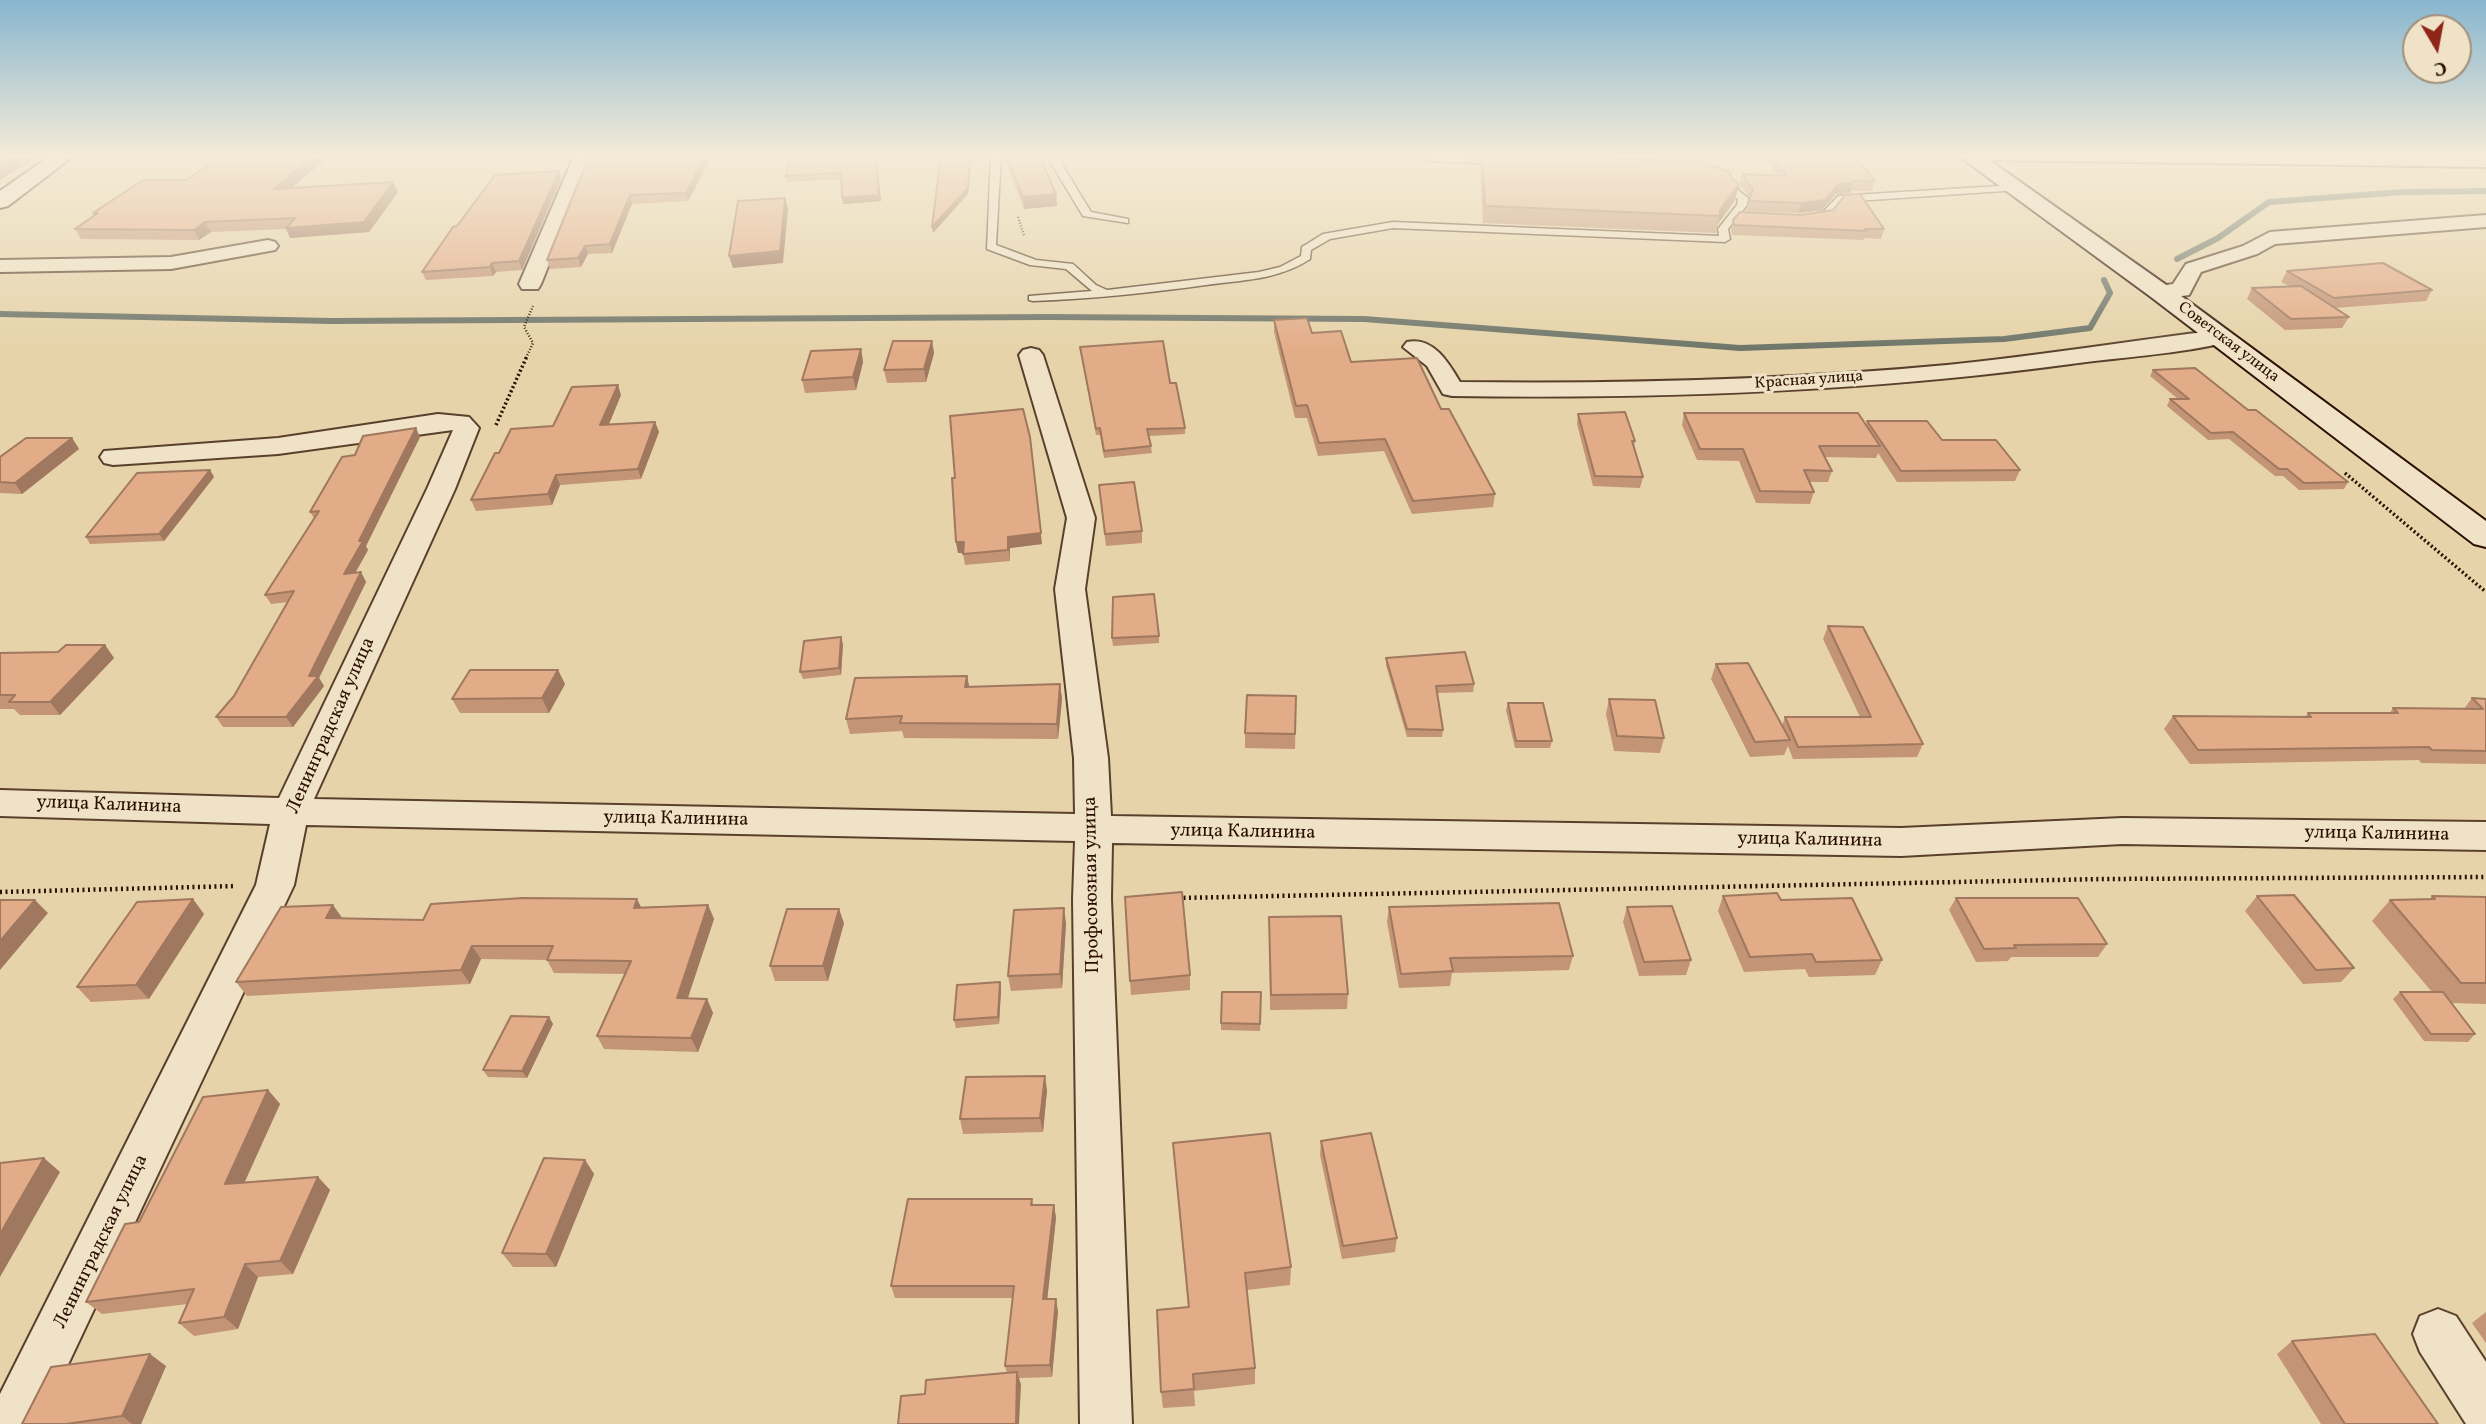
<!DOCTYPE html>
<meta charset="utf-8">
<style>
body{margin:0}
#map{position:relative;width:2486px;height:1424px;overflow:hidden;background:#e6d3a9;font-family:Vollkorn,serif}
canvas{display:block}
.north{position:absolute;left:2402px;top:14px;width:70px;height:70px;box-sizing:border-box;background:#efe2c7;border:2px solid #a18e79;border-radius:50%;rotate:170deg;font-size:19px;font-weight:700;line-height:28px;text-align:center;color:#2c0f03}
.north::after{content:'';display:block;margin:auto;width:24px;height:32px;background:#8f2418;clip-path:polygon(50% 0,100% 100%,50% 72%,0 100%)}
</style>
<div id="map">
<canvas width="2486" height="1424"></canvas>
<div class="north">С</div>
</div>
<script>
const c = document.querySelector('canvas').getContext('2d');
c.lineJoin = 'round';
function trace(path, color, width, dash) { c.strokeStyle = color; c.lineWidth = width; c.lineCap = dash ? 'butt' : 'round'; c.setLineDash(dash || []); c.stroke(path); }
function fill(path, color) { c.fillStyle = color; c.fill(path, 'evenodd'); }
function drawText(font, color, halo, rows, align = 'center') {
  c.font = font + ' Vollkorn,serif'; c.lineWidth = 6; c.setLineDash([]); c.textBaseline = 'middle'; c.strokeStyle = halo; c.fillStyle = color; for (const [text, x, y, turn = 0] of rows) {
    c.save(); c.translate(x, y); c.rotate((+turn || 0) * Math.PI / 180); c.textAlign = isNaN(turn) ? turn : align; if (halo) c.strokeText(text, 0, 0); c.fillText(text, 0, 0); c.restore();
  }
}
trace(new Path2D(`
 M2177,259L2218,238L2269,202L2403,192L2486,191
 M0,314L331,321L1048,317L1364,319L1740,348L2004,339L2090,328L2110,293L2104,280`), '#6c7467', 6);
const lane = new Path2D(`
 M991,154H1001L996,245L1036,260L1073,264L1096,285L1107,290L1259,272L1280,267L1301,256L1302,247L1323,234L1393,222L1719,236L1718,229L1737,205L1738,199L1731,195L1728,186L1717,181V177L1736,182L1739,191L1748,198L1747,205L1728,229L1730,239L1725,242L1393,228L1330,239L1311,250L1310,259C1278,280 1242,280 1206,285C1148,293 1091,299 1033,301L1029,300V296L1092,291L1066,269L1030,265L987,249Z
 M1054,154H1064L1061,163L1091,212L1128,219V223L1083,216L1051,163Z
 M1430,156L1503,158L1508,161L1503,164L1427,161V157Z
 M2015,185L2019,186V190L1841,202L1830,217L1810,220L1805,217L1823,212L1838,196Z`);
const street = new Path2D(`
 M575,154H593L541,284L538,289H522L519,284Z
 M2486,215V227L2275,244L2257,254L2201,272L2189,295L2160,299L2152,297L2149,292L2152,287L2173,284L2186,264L2243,246L2270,232Z
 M268,240L275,242L278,246L275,250L171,269L0,272V260L171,257Z
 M2220,330L2228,332L2232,337L2228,342C2179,354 2122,357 2071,364C1865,392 1659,399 1452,396L1443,394L1427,366L1403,347L1407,342C1433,336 1449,363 1460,382C1622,384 1785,380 1947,365C2038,356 2129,341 2220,330Z
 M1031,348L1039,350L1043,355L1095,518L1085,589L1108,758L1111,816L1901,828L2122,818L2486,822V850L2122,844L1901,856L1112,843L1111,899L1132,1424H1080L1073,899L1075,841L306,825L294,885L40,1424H0V1394L256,885L270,824L0,816V790L279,798L427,489L453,430L278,454L113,465L104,463L100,457L104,451L278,438L438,414L469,417L479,428L455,489L314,799L1075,814L1074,758L1055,589L1067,518L1019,355L1023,350Z
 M2438,1309L2456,1316L2486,1362V1424H2466L2420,1352L2413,1334L2420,1316Z`);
const secondary = new Path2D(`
 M53,154H76L8,206L0,208V191Z
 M1956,154L2486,155V167L1989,160L2169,287L2486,521V547L2474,544L2151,297Z`);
trace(lane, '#5a402c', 3);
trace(street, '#5a402c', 4);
trace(secondary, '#2c0f03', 4);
trace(new Path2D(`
 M1018,217L1024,235
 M526,358L533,343L524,327L533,306`), '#2c0f03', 2.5, [1, 2]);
trace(new Path2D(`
 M496,425L527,356
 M2345,473L2486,592`), '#2c0f03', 3.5, [2, 2.5]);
trace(new Path2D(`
 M0,892L236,886
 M1178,898L2103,879L2486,877`), '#2c0f03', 4.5, [2, 3.5]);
fill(lane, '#efe2c7');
fill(street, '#efe2c7');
fill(secondary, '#efe2c7');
fill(new Path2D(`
 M222,154H332L291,188L393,182L398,192L369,232L290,238L286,229L211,232L199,240L81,239L75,229L94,216L93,213L187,180Z
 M590,154H713L688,201L632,204L612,253L588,254L581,267L550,269L547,260Z
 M876,154L881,201L843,204L841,179L787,182L785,176Z
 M1005,154H1039L1056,194L1057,206L1024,209L1006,162Z
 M1312,154H1396L1395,156Z
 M1482,154L1712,166L1739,184L1735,200L1718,224L1716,233L1483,223L1480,169Z
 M1764,154H1853L1875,181L1872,191H1851L1850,193L1836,194L1822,210L1798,213L1746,211L1750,197L1739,184L1742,174L1777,175Z
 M559,171L561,179L522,270L496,272L493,276L426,280L422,272L457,226Z
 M1833,210L1884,229L1881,239L1864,238V240L1732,235L1731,230L1733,220L1801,215Z
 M2287,271L2432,290L2426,301L2335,308L2349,317L2342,328L2285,330L2247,299L2252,288L2289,286L2281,282Z
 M1274,320L1312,333L1351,362L1441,409L1495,494L1493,507L1412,514L1384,451L1318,456L1307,418H1295L1274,332Z
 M932,341L934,353L926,382L887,383L884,370Z
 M1080,347L1170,383L1185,428V434L1149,436L1152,453L1104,458L1100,435H1096Z
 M861,349L863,362L856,390L805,393L802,380Z
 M2153,370L2248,410L2348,482L2344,489L2299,490L2283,476H2275L2229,439L2208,440L2167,406L2170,399H2178L2150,376Z
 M621,395L609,424L655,422L659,432L641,479L560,485L552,505L476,511L471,500L499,453Z
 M1684,413L1866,425L1867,421L1942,440L2020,470L2015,481L1897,482L1878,453L1876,458L1825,457L1832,471L1828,482H1809L1814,492L1810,504L1756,503L1739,461L1697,460L1682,425Z
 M1578,414L1635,441L1634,447L1643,477L1640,488L1593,486L1577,424Z
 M420,437L366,546L368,550L355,573L361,572L366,582L319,678L324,686L293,727H223L216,717L234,696L288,602L271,604L265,595L314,518L310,512L355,455Z
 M72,438L79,449L22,494L0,493V457Z
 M210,470L214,477L164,541L90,544L86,537Z
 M1100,497L1142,531V543L1106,546Z
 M956,542L1042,544L1010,548V561L965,565L963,553H958Z
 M1828,626L1923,744L1917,757L1793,759L1788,746L1784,755L1750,757L1711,679L1716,664L1782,726L1785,717H1860L1823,639Z
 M1159,636V643L1113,646L1112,638Z
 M843,644L841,675L803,679L800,672Z
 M105,645L114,658L60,715H20L14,709H0V653L58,652Z
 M1386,658L1474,684L1473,692L1437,693L1443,730L1442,737H1407L1386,665Z
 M558,670L565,684L549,713H460L452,699Z
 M967,676L969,687L1060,684L1062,699L1058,739L904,738L902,731L850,734L846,719Z
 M1296,696L1295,749L1245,748V733Z
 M2472,698L2486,699V764L2421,763L2419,760L2190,764L2164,729L2173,716L2305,717L2308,713H2390L2393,708L2464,709Z
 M1609,699L1664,738L1660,753L1614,751L1606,714Z
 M1508,703L1552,741L1550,748H1515L1506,710Z
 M1723,896L1781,900L1882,960L1875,975L1809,977L1805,969L1744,972L1718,911Z
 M2257,896L2354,968L2341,982L2303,984L2245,911Z
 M2432,896L2486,897V1004L2452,1003L2475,1034L2468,1042L2424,1041L2393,999L2400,992H2432L2372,921L2390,900L2430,899Z
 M1956,898L2107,944L2098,957H2011L2008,961L1976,962L1949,910Z
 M708,905L714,919L688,998L707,999L713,1013L698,1052L604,1049L597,1036L625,974L554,973L547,960L481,959L470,984L247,996L236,982L342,918L423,920L641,907Z
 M1389,907L1573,956L1569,970L1452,973L1450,986L1399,988L1387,922Z
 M1627,907L1691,960L1686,975L1639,976L1623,922Z
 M204,914L149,999L91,1002L77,987Z
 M1269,917L1348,994L1347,1009L1270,1010Z
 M844,923L828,981H775L770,966Z
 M1066,923L1062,988L1011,991L1008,976Z
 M1190,975V990L1131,995L1130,981Z
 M1000,982L1001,990L999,1024L956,1028L954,1020Z
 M1261,992L1260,1031L1221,1030V1023Z
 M549,1017L553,1024L527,1078L488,1077L483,1070Z
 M268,1090L280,1104L244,1182L318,1177L330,1190L293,1274L258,1277L238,1329L194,1336L179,1323L188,1304L102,1314L86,1302L139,1222Z
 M1047,1090L1043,1132L963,1134L960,1119Z
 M1321,1141L1397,1238L1395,1252L1342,1259L1320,1155Z
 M1173,1143L1291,1267L1290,1285L1247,1290L1255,1368V1384L1194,1391L1195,1406L1163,1408L1161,1392L1188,1307Z
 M585,1160L594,1174L556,1267H513L502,1253Z
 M1032,1199L1033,1205H1054L1056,1218L1047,1299L1058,1311L1052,1377L1019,1378L1021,1385L925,1394L1007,1373L1005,1366L1013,1298H895L891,1286Z
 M2486,1312V1343L2472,1323Z
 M2292,1341L2438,1424H2321L2277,1354Z
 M166,1366L141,1424H22Z`), '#c39475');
fill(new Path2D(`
 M15,154H44L0,180V163Z
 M316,154H332L278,199L274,189Z
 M706,154H713L688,201L686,193Z
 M876,154L881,201L843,204L842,198Z
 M970,160L971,165L968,194L933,233L932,227Z
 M559,171L561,179L522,270L519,261Z
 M393,182L398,192L369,232L290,238L286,228Z
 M1853,183L1850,193L1836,194L1822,210L1798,213L1801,203L1839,184Z
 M1739,184L1735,200L1718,224L1720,210Z
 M1056,194L1057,206L1024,209L1023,197Z
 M630,195L632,204L612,253L610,244Z
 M785,198L788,209L783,263L733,268L729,256Z
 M205,222L211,232L199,240L194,230Z
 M585,246L588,254L581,267L578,258Z
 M492,263L496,272L493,276L490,267Z
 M932,341L934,353L926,382L924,369Z
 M861,349L863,362L856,390L853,377Z
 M618,385L621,395L604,436L600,425Z
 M655,422L659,432L641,479L638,469Z
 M416,428L420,437L366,546L368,550L349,584L344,574L359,541Z
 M1030,437L1042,544L1010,548V561L1008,537Z
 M72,438L79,449L22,494L15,483Z
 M210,470L214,477L164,541L159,534Z
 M556,475L560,485L552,505L548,494Z
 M956,542H964L965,553H958Z
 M361,572L366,582L319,678L324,686L293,727L286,717L309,676Z
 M841,637L843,644L841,675L839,668Z
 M105,645L114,658L60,715L50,702Z
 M558,670L565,684L549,713L542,698Z
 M967,676L970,690L965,687Z
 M1060,684L1062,699L1058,739L1057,724Z
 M193,899L204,914L149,999L136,985Z
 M637,899L644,913L634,908Z
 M35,900L48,913L0,970V941Z
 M333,905L343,919L326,918Z
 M708,905L714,919L683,1012L677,998Z
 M1064,908L1066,923L1062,988L1060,974Z
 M839,909L844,923L828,981L823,966Z
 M472,946L481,959L470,984L461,970Z
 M1000,982L1001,990L999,1024L998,1017Z
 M707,999L713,1013L698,1052L691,1038Z
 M549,1017L553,1024L527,1078L522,1071Z
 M1045,1076L1047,1090L1043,1132L1040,1118Z
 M268,1090L280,1104L238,1197L225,1184Z
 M44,1158L60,1172L0,1277V1234Z
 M585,1160L594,1174L556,1267L546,1254Z
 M318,1177L330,1190L293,1274L280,1261Z
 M1054,1205L1056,1218L1046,1311L1043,1299Z
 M245,1264L258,1277L238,1329L224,1317Z
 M1056,1299L1058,1311L1052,1377L1050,1365Z
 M150,1354L166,1366L141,1424H132L122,1416Z
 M1017,1372L1021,1385L1019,1424H1016Z`), '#9f785f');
const building = new Path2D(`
 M0,154H15L0,163Z
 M222,154H316L274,189L393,182L364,222L286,228L295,218L205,222L194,230L75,229L98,213H93L143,180H187Z
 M590,154H706L686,193L630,195L610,244L585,246L578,258L547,260Z
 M791,154H876L879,195L842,198L841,173L785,176Z
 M941,154H968L967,160H970L968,188L932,227Z
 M1006,154H1039L1056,194L1023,197Z
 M1482,154L1710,162L1712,166L1730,172L1732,179L1739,184L1720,210V216L1485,206Z
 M1772,154H1853L1875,181H1852L1853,183L1839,184L1825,200L1801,203L1749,201L1753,189L1742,174L1786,176Z
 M559,171L519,261L492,263L490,267L422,272L453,227L457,226L495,175Z
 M1860,194L1884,229H1865L1867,231L1734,225L1733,220L1740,212L1801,215L1833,210L1845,195Z
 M785,198L780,251L729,256L738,201Z
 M2383,263L2432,290L2334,298L2287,271Z
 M2301,286L2349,317L2291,319L2252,288Z
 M1307,318L1312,333L1341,331L1351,362L1417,358L1441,409H1449L1495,494L1413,501L1385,439L1319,443L1307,405L1296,406L1274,320Z
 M893,341H932L924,369L884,370Z
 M1163,341L1170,383H1176L1185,428L1147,429L1151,446L1104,451L1100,428L1096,429L1080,347Z
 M861,349L853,377L802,380L811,351Z
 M2195,368L2248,410H2256L2348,482L2304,483L2287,469H2279L2233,432L2211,433L2170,399H2189L2153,370Z
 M618,385L600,425L655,422L638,469L556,475L548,494L471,500L495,453H499L511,429L553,426L572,387Z
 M1023,409L1030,437L1041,533L1008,537V550L963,554L964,542H956L952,478H955L950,416Z
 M1625,412L1635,441H1632L1643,477L1595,476L1578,414Z
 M1684,413H1858L1880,446H1819L1832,471L1804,470L1814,492L1760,491L1743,449H1700Z
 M1867,421H1927L1942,440H1996L2020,470L1901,471Z
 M416,428L359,541H363L344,574L361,572L309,676H318L286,717H216L234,696L294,591L265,595L319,511L310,512L342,457L355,455L363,436Z
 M26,438H72L15,483L0,482V457Z
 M210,470L159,534L86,537L137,473Z
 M1134,482L1142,531L1105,534L1099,485Z
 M1154,594L1159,636L1112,638L1113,597Z
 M1828,626L1863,627L1923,744L1798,747L1785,717H1871Z
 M841,637L839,668L800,672L804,641Z
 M66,645H105L50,702H9L15,695H0V653L58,652Z
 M1465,652L1474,684L1436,686L1443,730L1407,729L1386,658Z
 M1748,663L1790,740L1755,742L1716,664Z
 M470,670H558L542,698L452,699Z
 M967,676L965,687L1060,684L1057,724L900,723L902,716L846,719L855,678Z
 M1247,695L1296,696L1295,734L1245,733Z
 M2472,698L2486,699V751L2432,750L2429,747L2198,750L2173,716L2311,717L2308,713H2398L2393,708L2483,709Z
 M1609,699L1655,700L1664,738L1617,736Z
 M1508,703H1543L1552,741H1516Z
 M1182,892L1190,975L1130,981L1125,897Z
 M1777,893L1781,900L1852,898L1882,960L1816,962L1812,954L1750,957L1723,896Z
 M2294,895L2354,968L2316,970L2257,896Z
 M2432,896L2486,897V983H2461L2390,900L2435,899Z
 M523,898L637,899L634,908L708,905L677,998L707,999L691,1038L597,1036L631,961L547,960L553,946H472L461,970L236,982L281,907L333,905L326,918L423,920L431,904Z
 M1956,898H2078L2107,944L2014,945L2016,948L1984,949Z
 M193,899L136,985L77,987L137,902Z
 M0,900H35L0,941Z
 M1559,903L1573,956L1450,958L1453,971L1401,974L1389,907Z
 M1672,906L1691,960L1644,962L1627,907Z
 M1064,908L1060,974L1008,976L1014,910Z
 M787,909H839L823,966H770Z
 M1341,916L1348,994L1271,995L1269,917Z
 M1000,982L998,1017L954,1020L957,985Z
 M1222,992H1261L1260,1024L1221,1023Z
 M2400,992H2443L2475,1034H2431Z
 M511,1016L549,1017L522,1071L483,1070Z
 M1045,1076L1040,1118L960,1119L966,1077Z
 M268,1090L225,1184L318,1177L280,1261L245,1264L224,1317L179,1323L194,1289L86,1302L125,1224L139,1222L203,1097Z
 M1270,1133L1291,1267L1245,1273L1255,1368L1193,1374L1194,1389L1161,1392L1157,1310L1189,1307L1173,1143Z
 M1371,1133L1397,1238L1343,1246L1321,1141Z
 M44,1158L0,1234V1163Z
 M544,1158L585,1160L546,1254L502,1253Z
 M908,1199H1032L1031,1205H1054L1043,1299H1056L1050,1365L1005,1366L1014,1286H891Z
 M2375,1334L2438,1424H2345L2292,1341Z
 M150,1354L122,1416L66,1424H22L51,1367Z
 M1017,1372L1016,1424H898L901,1396L925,1394L926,1380Z`);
fill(building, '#e3ac88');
trace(building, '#9f785f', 2);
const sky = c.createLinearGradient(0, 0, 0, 353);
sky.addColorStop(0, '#87b6cf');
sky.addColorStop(0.44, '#f4ebd8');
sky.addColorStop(1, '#f4ebd800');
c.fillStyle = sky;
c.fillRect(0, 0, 2486, 353);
drawText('16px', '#2c0f03', '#efe2c7', [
 ["Советская улица",2228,343,37],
 ["Красная улица",1809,381,-4]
]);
drawText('19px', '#2c0f03', '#efe2c7', [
 ["Ленинградская улица",332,726,-66],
 ["улица Калинина",109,806,2],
 ["улица Калинина",676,820,1],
 ["улица Калинина",1243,833,1],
 ["улица Калинина",2377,835,1],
 ["улица Калинина",1810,841,1],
 ["Профсоюзная улица",1093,885,-91],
 ["Ленинградская улица",102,1242,-64]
]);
</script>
